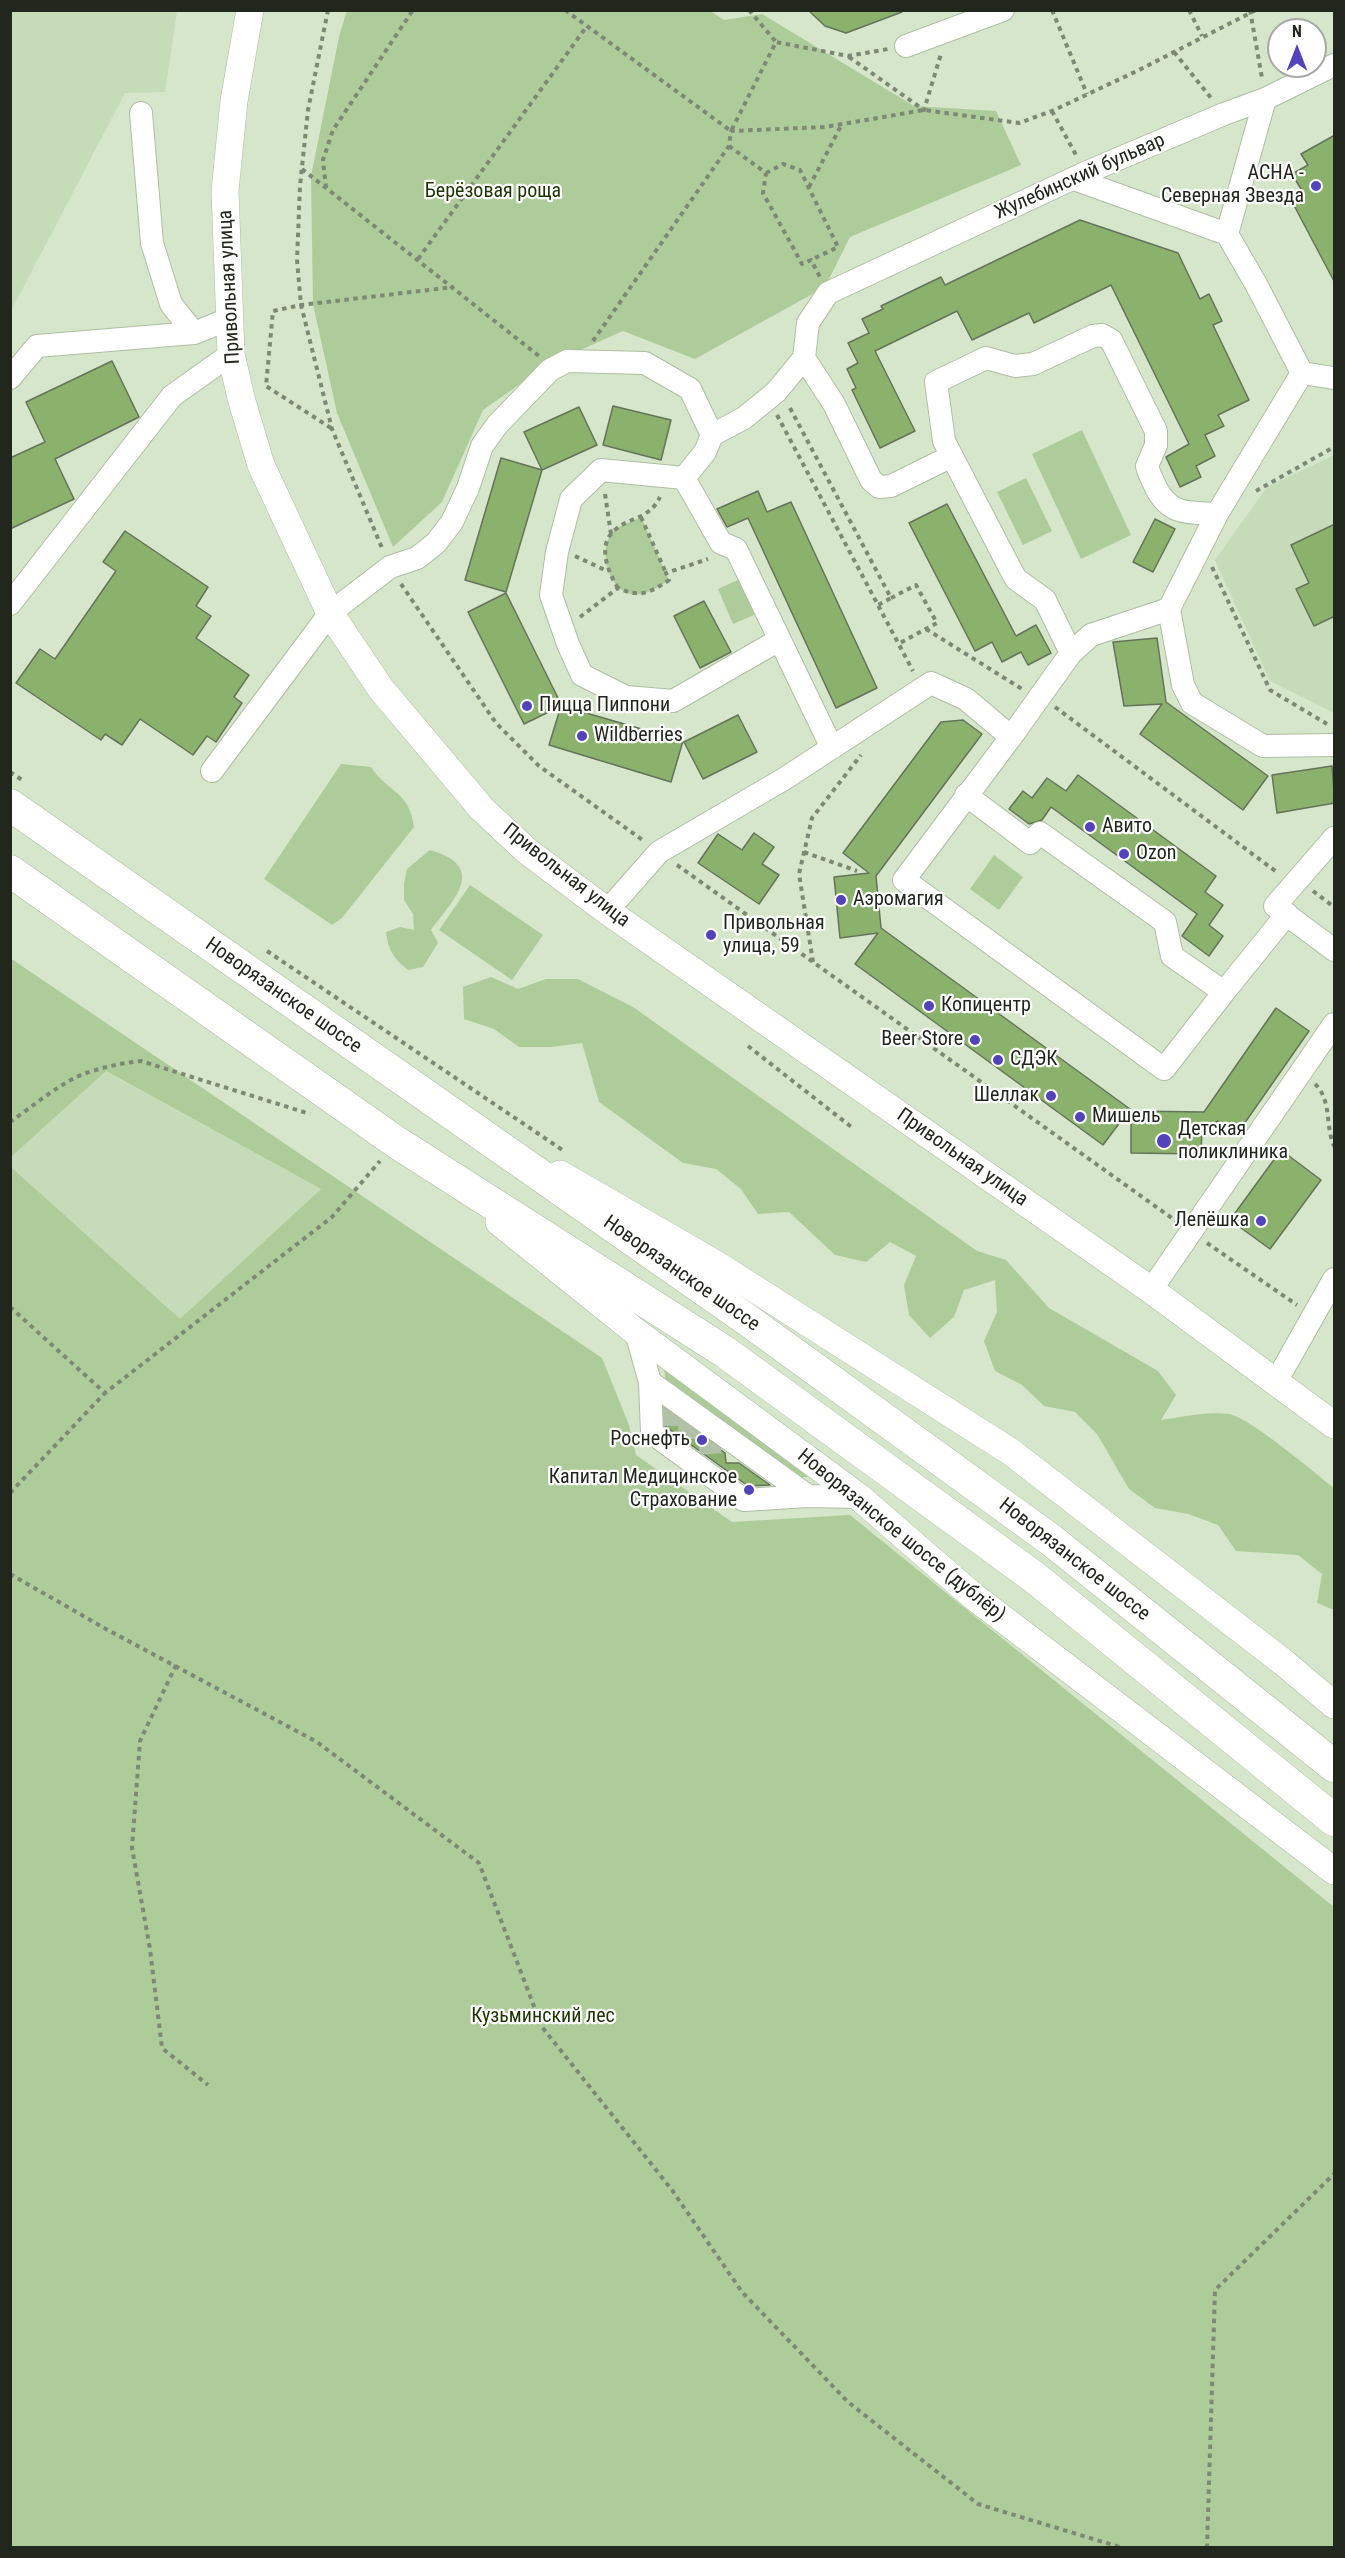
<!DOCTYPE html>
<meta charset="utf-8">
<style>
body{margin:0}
#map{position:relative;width:1345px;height:2558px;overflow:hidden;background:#d5e6ca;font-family:"Roboto Condensed",sans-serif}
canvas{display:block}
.frame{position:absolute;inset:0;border:12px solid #21271d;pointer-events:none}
.north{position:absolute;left:1267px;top:18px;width:60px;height:60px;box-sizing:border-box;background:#fff;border:2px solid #a6a9a5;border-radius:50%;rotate:0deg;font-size:16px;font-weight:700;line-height:24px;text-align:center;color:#21271d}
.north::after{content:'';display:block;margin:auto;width:21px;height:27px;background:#5243ba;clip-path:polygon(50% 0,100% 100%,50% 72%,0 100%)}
</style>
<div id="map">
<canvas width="1345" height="2558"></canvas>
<div class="frame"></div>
<div class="north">N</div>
</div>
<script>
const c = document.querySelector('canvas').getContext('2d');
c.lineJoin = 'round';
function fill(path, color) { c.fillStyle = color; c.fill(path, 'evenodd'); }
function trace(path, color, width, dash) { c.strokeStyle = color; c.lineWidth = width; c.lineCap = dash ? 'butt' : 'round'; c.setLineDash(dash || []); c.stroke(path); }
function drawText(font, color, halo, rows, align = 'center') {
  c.font = font + ' "Roboto Condensed",sans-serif'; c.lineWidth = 4.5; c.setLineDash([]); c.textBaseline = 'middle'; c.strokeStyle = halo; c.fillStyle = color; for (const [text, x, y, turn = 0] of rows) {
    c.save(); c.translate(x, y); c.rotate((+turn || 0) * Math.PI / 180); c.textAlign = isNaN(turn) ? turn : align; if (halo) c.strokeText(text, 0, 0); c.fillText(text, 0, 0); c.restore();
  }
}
fill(new Path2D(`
 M11,10L177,11L165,92L125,93L11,311Z
 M1334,455V713L1270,681L1215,560L1267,487Z
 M105,1071L321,1189L180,1320L11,1167V1157Z`), '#c6dbb8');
fill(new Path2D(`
 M347,10H709L724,20L762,14L914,106L996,111L1021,165L850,237L825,287L695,359L623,331L547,365L483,410L442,502L393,547L337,413L313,304L311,176L339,37Z
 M1082,430L1131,535L1081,559L1032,454Z
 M1026,478L1052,531L1023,545L997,492Z
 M641,517L669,580C659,587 644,597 631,594C606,588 596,545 616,529C623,524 634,521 641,517Z
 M740,579L756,614L733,624L718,589Z
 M341,764L371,767C389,794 409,790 414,827L342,918L332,925L264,879Z
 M430,850C489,867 453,900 431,930L438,943L423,967L408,970C394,959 388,950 386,932L400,927L414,930L413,914L404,900V884L407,869Z
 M994,855L1023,877L999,910L970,889Z
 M470,885L543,935L512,980L439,930Z
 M10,958L602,1358L629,1425L636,1455L732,1522L850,1515L1334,1907V2547H11V1167L180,1319L321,1189L106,1071L11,1157Z
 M491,977L518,989L546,979H578L633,1007L977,1251L1006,1260L1049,1308L1158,1371L1176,1395L1161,1420C1183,1417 1206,1411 1229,1414C1249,1417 1315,1473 1334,1488V1610L1317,1603L1322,1574L1298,1555L1236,1551L1218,1525L1188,1514L1155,1508L1129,1489L1097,1434L1075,1412L1044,1406L1022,1385L995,1371L984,1341L997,1312L995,1280L964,1290L954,1317L930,1338L909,1315L904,1285L916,1256L890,1242L866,1262L835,1255L789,1212L758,1214L741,1189L716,1169L683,1163L599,1102L582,1043L551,1047H519L494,1029L464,1019L463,987Z
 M666,1368L817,1477H797L666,1381L664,1370Z`), '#aecc99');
const building = new Path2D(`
 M808,10H902V12L846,33L825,26Z
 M1335,135V283L1289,196L1301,189L1292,174L1308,165L1301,154Z
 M1080,220L1178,253L1200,299L1209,294L1222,321L1213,325L1249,400L1218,415L1224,426L1205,435L1215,456L1196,466L1201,477L1180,487L1166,457L1189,444L1111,285L1034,323L1029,313L972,340L957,311L875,351L915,431L880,448L852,390L856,388L847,369L858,363L848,343L869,333L862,319L883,309L881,306L941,277L945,285Z
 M112,361L139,417L55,459L74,499L10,529V458L45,442L26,402Z
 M613,406L671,420L661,460L603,445Z
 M579,407L597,445L542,470L524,432Z
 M501,458L542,470L506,592L465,580Z
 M758,491L767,512L791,502L877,688L836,708L748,518L727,527L717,509Z
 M947,504L1016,636L1036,625L1051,653L1028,665L1021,652L1002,662L992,642L975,651L909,523Z
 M1155,519L1175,529L1153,572L1133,562Z
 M1335,524V616L1314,626L1296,589L1309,583L1291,545Z
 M125,531L208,587L196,606L211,616L196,638L249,675L234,697L242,703L216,742L207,736L193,755L140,719L122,745L105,734L101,740L16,683L40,649L55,659L116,571L103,562Z
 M506,593L562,706L683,741L671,782L549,745L561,706L524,724L468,612Z
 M704,601L731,652L700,668L674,616Z
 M1157,638L1166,702L1268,776L1243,810L1140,734L1162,704L1124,706L1113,642Z
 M738,715L757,752L703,779L684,742Z
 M963,720L982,734L876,876L881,928L1130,1109L1103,1145L855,964L878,933L840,938L834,877L869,873L843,853L941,722Z
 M1332,766L1335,803L1277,813L1272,775Z
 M1078,775L1216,876L1205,892L1223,905L1209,925L1223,936L1209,956L1182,936L1197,914L1051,807L1042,820L1029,824L1009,809L1023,791L1032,798L1047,778L1066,791Z
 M754,833L774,847L762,864L779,875L759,904L698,863L718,834L742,850Z
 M1276,1008L1309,1031L1237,1134L1218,1121L1202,1130L1201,1154L1131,1153V1111L1204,1112Z
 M1281,1150L1321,1180L1270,1249L1230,1220Z
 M665,1409L725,1453L726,1463H739L770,1485L748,1486L665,1426Z`);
fill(building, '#8ab26c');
trace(building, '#65735a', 1.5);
trace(new Path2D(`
 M671,1404L672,1435
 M689,1417L690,1448
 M709,1432L711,1463`), '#b1c0a7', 22, [22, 11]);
const minor = new Path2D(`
 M906,46L1003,10
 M141,113L152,243L171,304L194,333
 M1074,179L1227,234
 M804,358L834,404L871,480L879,487L891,486L952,456
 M1302,373L1334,378
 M10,378L37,346L194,333L229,319
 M684,478L705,452L712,435
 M10,604L172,396L231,354
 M1169,609L1183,685L1192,703L1263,746L1334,745
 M779,640L673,701L626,697L582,675L568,644L551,595L557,552L571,499L601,470L684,478L721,543L736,549L832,748
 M1071,653L1045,600L1016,579L1012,572L944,441L936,382L986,358L1015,366L1033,364L1093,336L1102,335L1111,340L1156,431V445L1147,466C1149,474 1153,481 1156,488C1171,516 1188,512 1217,514
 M212,771L330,613L390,567L417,558L436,543L452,522L468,488L482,446L497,425L550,370L567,361L645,363L690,389L712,435L744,418L776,392L804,358L808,323L828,293L1085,173L1224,114L1265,99L1334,65
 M966,795L1030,843L1040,833L1165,922L1172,956L1224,992L1164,1069L904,880L1011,737
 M1334,838L1275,906L1334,950
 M607,911L659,852L784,779L931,683L966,699L1011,737L1071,653L1091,635L1169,609L1217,514L1302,373L1256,284L1227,234L1265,99
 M1224,992L1287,914
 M1151,1290L1334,1024
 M636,1332L650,1382L808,1496L859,1497
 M1277,1380L1334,1279
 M650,1382L652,1433L744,1500L808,1496`);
const major = new Path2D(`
 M250,10L234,101L225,191L231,354L241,398L261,465L330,613L381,689L482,809L527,851L607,911L1151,1290L1334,1425
 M560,1174L714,1263L1011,1452L1283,1662L1334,1705
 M499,1222L636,1332L859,1497L973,1596L1334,1871`);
const highway = new Path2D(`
 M10,805L746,1319L1051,1540L1334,1766
 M10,871L396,1142L725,1352L1034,1577L1334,1820`);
trace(minor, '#aebea3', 24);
trace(major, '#aebea3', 28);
trace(highway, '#aebea3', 33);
trace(new Path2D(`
 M328,10L308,110L300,186L297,260L301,305L332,429L382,548
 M565,10L731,131L776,42L848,56L888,49
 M749,10L776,42
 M1052,10L1087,94
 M1189,10L1202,36
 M1250,10L1262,78
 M1174,52L1211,98
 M849,57L924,110L941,54
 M1052,111L1076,155
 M729,146L766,173L763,193L802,264L811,260L820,277
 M302,169L539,356
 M766,173L783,164L800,170L838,247L811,260
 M809,187L842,124
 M326,188L323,160L333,130L413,10
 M418,259L587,26
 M593,341L729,146L731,131L825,127L924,110L1019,123L1052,111L1139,70L1256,10
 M790,408L891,598L878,605
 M777,415L913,671
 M331,428L266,386L273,311L301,305L454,287
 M1256,491L1334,447
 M605,494L611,534
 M641,517L666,573
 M575,556L607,571
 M1212,567L1270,690L1327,724
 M401,584L496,723L539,766L644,841
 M618,588C608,572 596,544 616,529C633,516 649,519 660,497
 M891,598L916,585L937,623L898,644
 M580,617L618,588C640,598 650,593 669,580L666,573L708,559
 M926,629L1022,689
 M1055,707L1278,873
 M10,772L25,782
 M804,852L857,871
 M677,865L1176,1221
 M1313,891L1334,907
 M267,951L564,1151
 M813,962L799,874L812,818L861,755
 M748,1046L854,1129
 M1315,1084C1332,1100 1325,1126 1334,1146
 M10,1122C32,1107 61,1082 86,1073C104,1067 122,1063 141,1061L310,1114
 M1207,1243L1297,1305
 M10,1307L105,1393L332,1217L380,1161
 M10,1493L105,1393
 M10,1574L106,1629L317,1742L479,1863L542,2027L672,2190L742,2292L848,2402L978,2504L1123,2548
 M176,1665L140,1741L132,1848L150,1949L162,2048L208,2085
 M1207,2548L1215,2290L1334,2174`), '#7d8875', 4, [4.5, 4.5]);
trace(minor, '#fff', 22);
trace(major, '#fff', 27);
trace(highway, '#fff', 32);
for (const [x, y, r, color] of [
 [1316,186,6,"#5243ba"],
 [527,706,6,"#5243ba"],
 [582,736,6,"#5243ba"],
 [1090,827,6,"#5243ba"],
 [1124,854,6,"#5243ba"],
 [841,900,6,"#5243ba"],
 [711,935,6,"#5243ba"],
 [929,1006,6,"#5243ba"],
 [975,1040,6,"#5243ba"],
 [998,1060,6,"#5243ba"],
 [1051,1096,6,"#5243ba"],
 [1080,1117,6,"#5243ba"],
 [1164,1141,8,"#5243ba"],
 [1261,1221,6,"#5243ba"],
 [702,1440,6,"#5243ba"],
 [749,1490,6,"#5243ba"]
]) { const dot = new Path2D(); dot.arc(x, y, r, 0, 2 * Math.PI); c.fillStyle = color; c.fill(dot); trace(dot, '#fff', 2); }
drawText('20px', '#21271d', '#fff', [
 ["АСНА -",1304,174,"right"],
 ["Северная Звезда",1304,197,"right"],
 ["Пицца Пиппони",539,706],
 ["Wildberries",594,736],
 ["Авито",1102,827],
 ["Ozon",1136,854],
 ["Аэромагия",853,900],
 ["Привольная",723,924],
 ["улица, 59",723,947],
 ["Копицентр",941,1006],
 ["Beer Store",963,1040,"right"],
 ["СДЭК",1010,1060],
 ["Шеллак",1039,1096,"right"],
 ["Мишель",1092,1117],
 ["Детская",1178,1130],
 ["поликлиника",1178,1153],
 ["Лепёшка",1249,1221,"right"],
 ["Роснефть",690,1440,"right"],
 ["Капитал Медицинское",737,1478,"right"],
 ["Страхование",737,1501,"right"]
], 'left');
drawText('20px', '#21271d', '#fff', [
 ["Жулебинский бульвар",1080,177,-24],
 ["Привольная улица",230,287,-93],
 ["Привольная улица",566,876,38],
 ["Новорязанское шоссе",283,996,35],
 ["Привольная улица",962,1158,35],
 ["Новорязанское шоссе",681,1274,35],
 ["Новорязанское шоссе (дублёр)",901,1536,39],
 ["Новорязанское шоссе",1074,1560,38]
]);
drawText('20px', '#1c3502', '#fff', [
 ["Берёзовая роща",493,192],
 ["Кузьминский лес",543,2017]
]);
</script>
